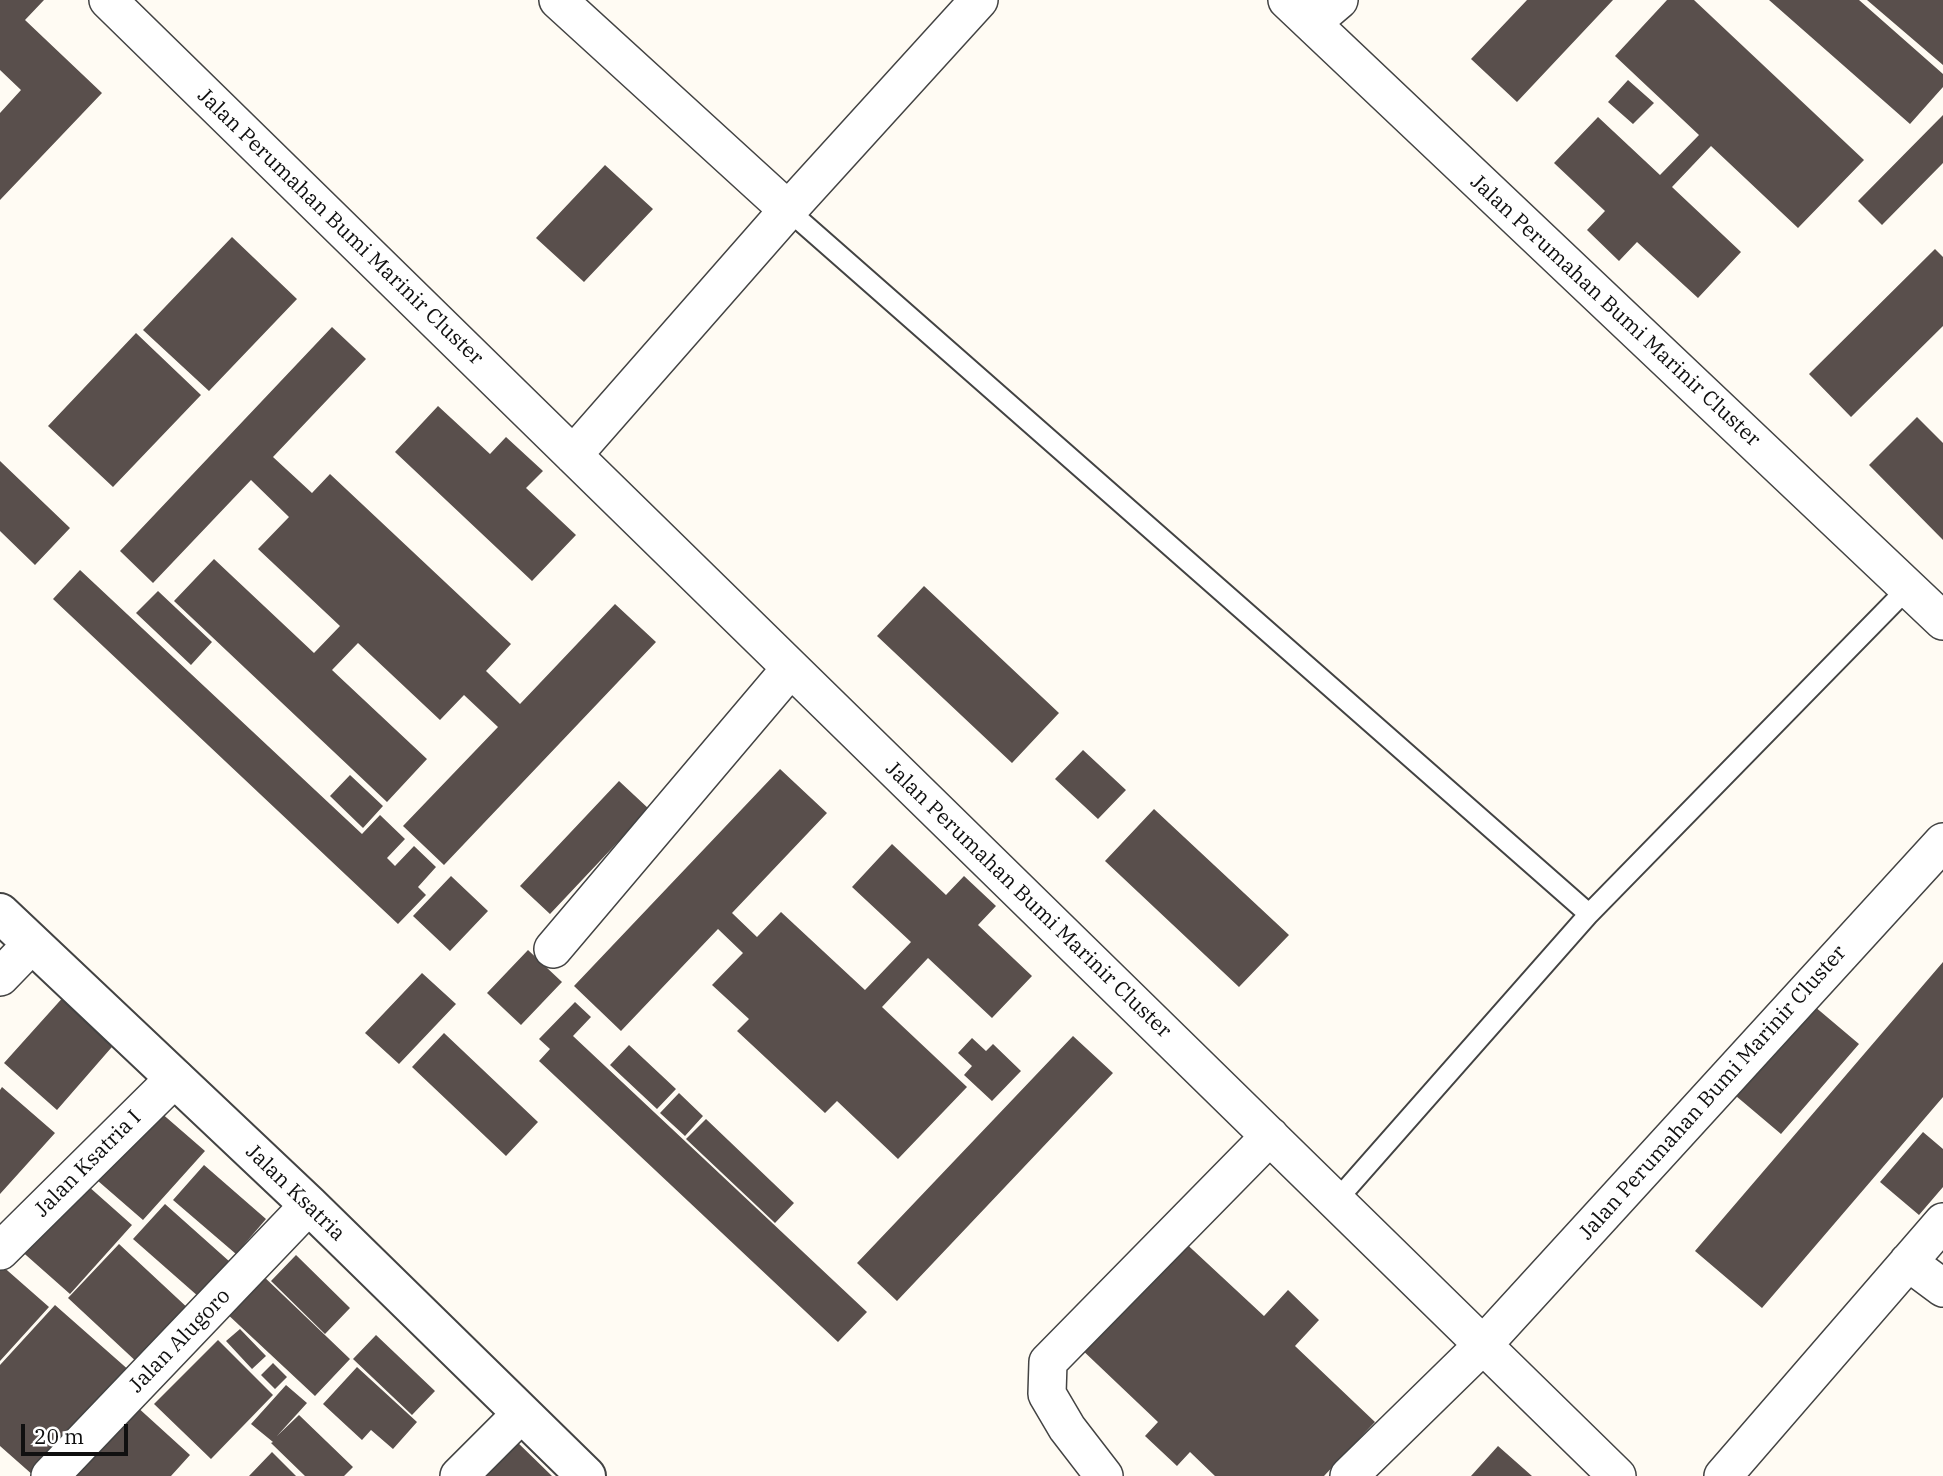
<!DOCTYPE html>
<style>
body{margin:0}
#map{position:relative;width:1943px;height:1476px;overflow:hidden;background:#fffbf3;font-family:"IBM Plex Serif",serif}
canvas{display:block}
.scale{position:absolute;left:21px;top:1424px;width:107px;height:32px;box-sizing:border-box;border:4px solid #101010;border-top:0;padding-left:9px;font-size:21px;line-height:24px;white-space:nowrap;color:#101010;-webkit-text-stroke:5px #fff;paint-order:stroke}
</style>
<div id="map">
<canvas width="1943" height="1476"></canvas>
<div class="scale">20 m</div>
</div>
<script>
const c = document.querySelector('canvas').getContext('2d');
c.lineJoin = 'round';
function fill(path, color) { c.fillStyle = color; c.fill(path, 'evenodd'); }
function trace(path, color, width, dash) { c.strokeStyle = color; c.lineWidth = width; c.lineCap = dash ? 'butt' : 'round'; c.setLineDash(dash || []); c.stroke(path); }
function drawText(font, color, halo, rows, align = 'center') {
  c.font = font + ' "IBM Plex Serif",serif'; c.lineWidth = 7; c.setLineDash([]); c.textBaseline = 'middle'; c.strokeStyle = halo; c.fillStyle = color; for (const [text, x, y, turn = 0] of rows) {
    c.save(); c.translate(x, y); c.rotate((+turn || 0) * Math.PI / 180); c.textAlign = isNaN(turn) ? turn : align; if (halo) c.strokeText(text, 0, 0); c.fillText(text, 0, 0); c.restore();
  }
}
fill(new Path2D(`
 M0,0H44L25,20L102,93L0,200V113L21,90L0,70Z
 M1527,0H1613L1517,102L1471,59Z
 M1667,0H1694L1864,160L1798,228L1711,146L1672,187L1741,252L1698,298L1637,242L1619,261L1587,230L1605,211L1554,163L1598,117L1660,175L1699,135L1615,56Z
 M1769,0H1859L1943,74V87L1910,124Z
 M1867,0H1943V65Z
 M1628,80L1654,103L1633,124L1608,102Z
 M1943,115V163L1882,225L1858,201Z
 M605,165L653,209L584,282L536,238Z
 M232,237L297,299L209,391L143,330Z
 M1935,249L1943,257V326L1851,417L1809,374Z
 M332,327L366,359L273,457L312,493L330,474L511,644L486,671L520,704L615,604L656,642L444,865L403,826L498,727L464,695L440,720L358,643L332,670L427,759L387,802L174,601L214,559L314,653L340,626L258,549L289,517L251,480L153,583L120,551Z
 M136,333L201,395L113,487L48,426Z
 M438,406L490,454L506,437L543,471L526,488L576,535L532,581L395,452Z
 M1917,417L1943,443V540L1869,465Z
 M0,461L70,528L35,565L0,531Z
 M80,570L362,834L380,815L405,839L387,858L395,866L414,846L436,867L418,887L426,895L398,924L53,599Z
 M924,586L1059,713L1012,763L877,636Z
 M158,591L212,642L191,665L136,613Z
 M1083,750L1126,790L1098,819L1055,779Z
 M780,769L827,813L732,913L757,937L781,912L865,990L911,942L852,887L892,844L946,895L964,876L996,906L978,925L1032,976L992,1018L928,958L882,1007L967,1087L898,1159L837,1101L825,1113L737,1031L749,1019L712,985L743,953L718,929L621,1031L574,986Z
 M350,775L383,806L363,828L330,796Z
 M619,781L649,809L550,914L520,886Z
 M1154,809L1289,935L1239,987L1105,861Z
 M451,876L488,911L450,951L413,916Z
 M528,950L562,982L521,1025L487,993Z
 M1943,962V1097L1762,1308L1695,1251Z
 M422,973L456,1004L399,1064L365,1033Z
 M66,994L118,1040L57,1110L4,1063Z
 M575,1002L591,1017L573,1036L867,1312L838,1342L539,1061L550,1049L539,1039Z
 M1814,1006L1859,1044L1781,1134L1736,1096Z
 M444,1033L538,1122L506,1156L412,1067Z
 M1073,1036L1113,1073L897,1301L857,1263Z
 M972,1038L986,1051L993,1044L1021,1071L992,1101L964,1075L972,1066L958,1053Z
 M629,1045L676,1089L657,1109L610,1065Z
 M2,1087L55,1133L0,1194V1090Z
 M679,1093L703,1116L685,1136L660,1113Z
 M152,1105L205,1151L143,1220L90,1174Z
 M706,1119L794,1203L775,1223L686,1139Z
 M1923,1132L1943,1149V1187L1919,1215L1880,1182Z
 M204,1165L266,1219L236,1254L173,1200Z
 M79,1178L132,1225L70,1294L18,1248Z
 M165,1204L230,1262L199,1297L133,1239Z
 M1179,1237L1264,1316L1288,1290L1319,1320L1295,1346L1375,1422L1324,1476H1215L1190,1452L1177,1466L1145,1436L1158,1422L1077,1345Z
 M119,1244L191,1311L140,1365L68,1298Z
 M296,1255L350,1308L325,1334L271,1281Z
 M0,1264L49,1307L0,1361Z
 M260,1273L350,1359L315,1396L224,1311Z
 M55,1305L131,1372L34,1476L0,1446V1365Z
 M240,1329L266,1356L252,1369L226,1341Z
 M376,1335L435,1391L412,1415L353,1359Z
 M218,1340L273,1395L211,1459L154,1404Z
 M273,1363L287,1377L275,1389L261,1375Z
 M357,1367L417,1422L393,1449L371,1430L362,1440L323,1404Z
 M286,1385L307,1403L277,1436L299,1415L353,1467L344,1476H305L271,1443L273,1442L251,1424Z
 M135,1405L190,1455L171,1476H70Z
 M514,1439L552,1476H476Z
 M1498,1446L1532,1476H1471Z
 M272,1452L296,1476H249Z`), '#594f4c');
const service = new Path2D(`
 M788,210L1589,914L1336,1201
 M1589,914L1908,588`);
const minor = new Path2D(`
 M108,0L1617,1476
 M558,0L788,210
 M1287,0L1943,621
 M1312,23L1339,0
 M573,455L788,210L979,0
 M553,949L791,668
 M0,977L32,944
 M0,1251L175,1078
 M1908,1262L1943,1288
 M50,1476L309,1205
 M459,1476L521,1414
 M1104,1476L1067,1428L1047,1394L1048,1362L1270,1136
 M1349,1476L1483,1345L1943,842
 M1723,1476L1943,1222`);
const tertiary = new Path2D(`
 M0,913L309,1205L586,1476`);
trace(service, '#434343', 23);
trace(minor, '#434343', 40);
trace(tertiary, '#434343', 42);
trace(service, '#fff', 19);
trace(minor, '#fff', 37);
trace(tertiary, '#fff', 38);
drawText('21px', '#101010', '#fff', [
 ["Jalan Perumahan Bumi Marinir Cluster",340,227,44],
 ["Jalan Perumahan Bumi Marinir Cluster",1615,311,43],
 ["Jalan Perumahan Bumi Marinir Cluster",1028,900,44],
 ["Jalan Perumahan Bumi Marinir Cluster",1713,1093,-48],
 ["Jalan Ksatria I",88,1164,-45],
 ["Jalan Ksatria",295,1193,44],
 ["Jalan Alugoro",180,1341,-46]
]);
</script>
